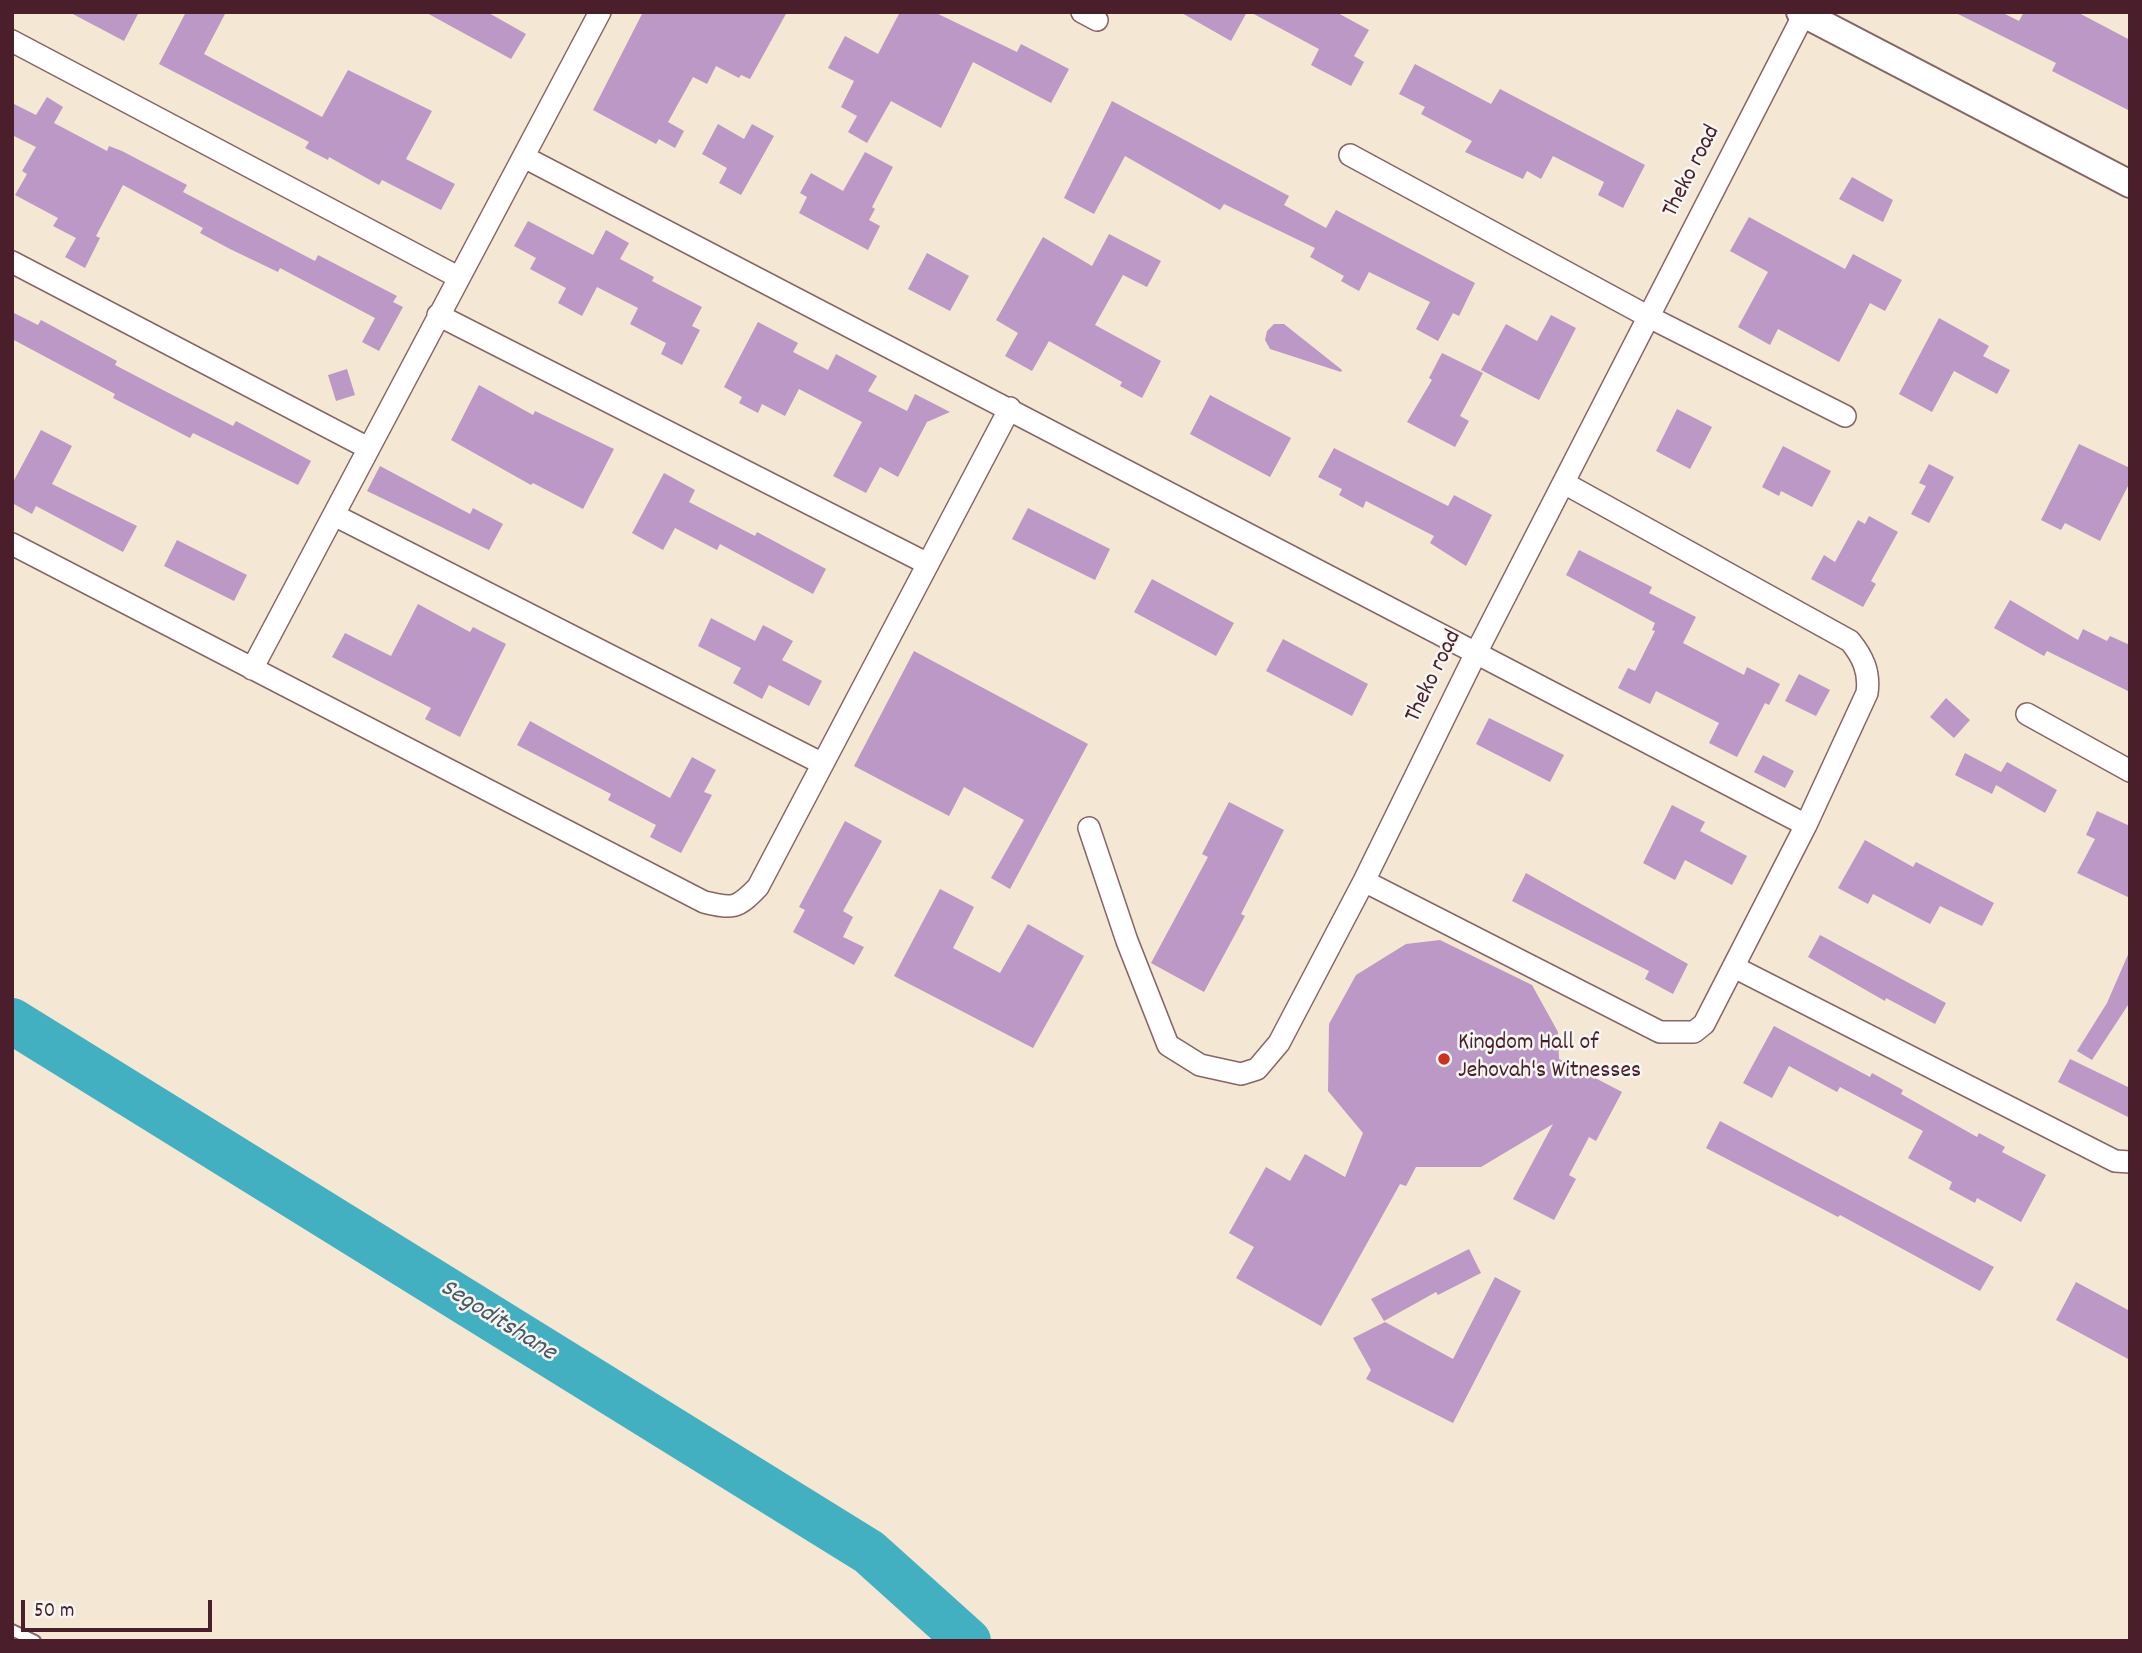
<!DOCTYPE html>
<style>
body{margin:0}
#map{position:relative;width:2142px;height:1653px;overflow:hidden;background:#f4e7d3;font-family:Dekko,sans-serif}
canvas{display:block}
.frame{position:absolute;inset:0;border:14px solid #4a1f2b;pointer-events:none}
.scale{position:absolute;left:21px;top:1600px;width:191px;height:32px;box-sizing:border-box;border:4px solid #4a1f2b;border-top:0;padding-left:9px;font-size:21px;line-height:24px;white-space:nowrap;color:#4a1f2b;-webkit-text-stroke:5px #f6f6f2;paint-order:stroke}
</style>
<div id="map">
<canvas width="2142" height="1653"></canvas>
<div class="frame"></div>
<div class="scale">50 m</div>
</div>
<script>
const c = document.querySelector('canvas').getContext('2d');
c.lineJoin = 'round';
function trace(path, color, width, dash) { c.strokeStyle = color; c.lineWidth = width; c.lineCap = dash ? 'butt' : 'round'; c.setLineDash(dash || []); c.stroke(path); }
function fill(path, color) { c.fillStyle = color; c.fill(path, 'evenodd'); }
function drawText(font, color, halo, rows, align = 'center') {
  c.font = font + ' Dekko,sans-serif'; c.lineWidth = 5; c.setLineDash([]); c.textBaseline = 'middle'; c.strokeStyle = halo; c.fillStyle = color; for (const [text, x, y, turn = 0] of rows) {
    c.save(); c.translate(x, y); c.rotate((+turn || 0) * Math.PI / 180); c.textAlign = isNaN(turn) ? turn : align; if (halo) c.strokeText(text, 0, 0); c.fillText(text, 0, 0); c.restore();
  }
}
trace(new Path2D(`
 M12,1021L869,1552L968,1641`), '#42b0c0', 46);
fill(new Path2D(`
 M69,12H139L124,41Z
 M186,12H226L204,54L322,117L348,70L432,111L406,159L455,184L441,210L382,180L379,185L329,157L328,160L305,148L309,142L159,64Z
 M425,12H487L526,34L511,59Z
 M643,12H787L750,79L741,75L739,78L716,66L707,84L693,77L668,122L684,131L675,148L659,139L656,144L593,110Z
 M900,12H934L1017,52L1021,44L1069,69L1051,103L973,62L941,128L891,101L867,143L848,132L857,116L841,107L854,81L828,68L845,36L878,54Z
 M1180,12H1247L1231,41Z
 M1250,12H1336L1369,30L1354,56L1364,62L1351,86L1311,65L1319,49Z
 M1954,12H2001L2019,21L2024,12H2077L2130,40V111L2052,71L2056,63Z
 M1415,64L1491,104L1500,89L1645,165L1623,208L1598,195L1604,182L1553,156L1541,179L1527,171L1523,179L1465,152L1472,141L1421,114L1425,107L1399,94Z
 M47,97L63,107L54,123L107,151L109,146L122,151L187,185L183,192L315,261L318,255L397,296L393,302L403,307L379,351L362,342L375,318L280,268L278,272L230,249L200,233L203,228L123,185L96,236L100,238L85,268L65,257L76,238L53,226L58,218L15,195L27,174L22,171L36,147L12,135V103L36,115Z
 M1112,101L1289,196L1284,205L1326,228L1336,210L1475,283L1459,316L1453,313L1438,341L1416,329L1430,302L1369,272L1359,291L1341,281L1344,276L1310,257L1315,248L1224,204L1220,210L1125,156L1094,214L1064,198Z
 M718,124L744,139L752,124L774,136L741,195L719,183L727,168L702,154Z
 M865,152L893,167L872,207L875,209L869,220L880,226L868,250L799,213L807,197L800,193L811,173L843,191Z
 M1852,177L1893,200L1883,222L1839,199Z
 M1749,217L1845,269L1853,254L1902,280L1885,311L1870,303L1839,362L1778,329L1770,345L1738,327L1768,272L1730,251Z
 M528,221L593,255L606,230L629,243L620,259L654,277L652,281L702,307L692,326L700,330L682,365L661,354L666,343L630,324L638,308L597,287L582,316L558,303L566,288L530,269L536,258L514,246Z
 M1109,234L1161,261L1147,287L1123,275L1095,325L1161,361L1142,398L1120,386L1122,382L1049,341L1032,371L1005,356L1018,333L996,320L1043,237L1092,266Z
 M927,253L969,276L950,311L908,289Z
 M12,312L38,325L41,320L117,361L115,365L159,388L233,426L236,421L311,461L298,485L193,433L190,438L113,398L115,394L12,339Z
 M1551,315L1576,328L1539,400L1481,370L1506,324L1537,341Z
 M1939,318L1989,346L1983,356L2010,370L1997,394L1954,371L1932,412L1899,394Z
 M758,322L798,343L793,352L828,370L836,354L877,376L868,391L907,411L915,394L950,412L927,422L898,477L880,467L866,493L833,476L862,422L799,389L785,416L762,404L758,413L739,403L742,397L724,387Z
 M1274,324H1284L1342,370L1341,372L1270,349L1265,340L1267,331Z
 M1442,353L1483,373L1460,416L1469,421L1455,447L1407,422L1432,380L1429,378Z
 M347,369L355,395L336,401L328,375Z
 M479,385L533,415L535,411L614,449L583,509L533,483L531,485L451,440Z
 M1210,395L1291,438L1270,477L1190,434Z
 M1677,409L1712,427L1690,469L1656,451Z
 M41,430L72,446L52,484L137,526L123,552L36,506L32,514L12,503V484Z
 M2079,444L2130,468V482L2100,541L2065,523L2061,530L2041,520Z
 M1783,446L1831,471L1812,507L1781,491L1779,496L1762,487Z
 M1334,448L1448,506L1454,495L1492,515L1466,566L1430,543L1434,536L1366,501L1363,508L1339,495L1342,489L1318,477Z
 M1929,464L1954,477L1929,523L1911,514L1926,486L1919,483Z
 M380,466L470,514L473,508L503,524L489,550L367,491Z
 M664,473L695,490L689,502L755,536L757,532L826,569L813,594L720,544L717,550L675,528L663,550L632,533Z
 M1028,508L1110,549L1095,580L1012,539Z
 M1869,516L1898,532L1871,581L1876,584L1863,607L1811,579L1824,555L1835,562L1858,520L1865,524Z
 M177,540L247,575L234,601L164,566Z
 M1579,550L1652,587L1649,593L1696,617L1683,643L1744,675L1747,667L1780,684L1769,705L1765,703L1737,757L1709,743L1719,723L1656,691L1650,704L1618,688L1628,668L1635,671L1655,631L1652,630L1655,623L1566,575Z
 M1152,579L1234,623L1216,656L1134,612Z
 M2010,600L2078,640L2083,629L2107,641L2110,636L2130,645V692L2047,651L2044,656L1994,628Z
 M418,604L470,632L473,627L506,644L460,737L425,719L431,708L332,657L345,633L391,656Z
 M711,618L755,641L763,625L793,641L782,660L822,681L809,706L769,685L762,699L733,683L741,668L698,646Z
 M1283,639L1368,684L1352,716L1266,671Z
 M914,651L1088,744L1010,889L991,878L1024,820L964,787L949,816L854,766Z
 M1799,674L1830,690L1816,716L1785,701Z
 M1946,698L1970,720L1954,738L1930,717Z
 M1489,718L1564,755L1550,782L1476,744Z
 M530,721L670,798L692,757L716,770L704,792L712,795L681,853L650,837L656,825L608,800L611,794L517,745Z
 M1965,753L2001,772L2007,762L2057,790L2045,813L1996,785L1992,794L1955,775Z
 M1763,755L1794,771L1785,788L1754,772Z
 M1229,802L1284,830L1241,914L1245,916L1204,992L1151,963L1208,857L1202,854Z
 M1672,805L1705,822L1700,831L1747,856L1732,885L1685,860L1675,880L1643,863Z
 M2097,811L2130,826V898L2077,873L2095,839L2086,835Z
 M845,821L882,841L843,911L853,917L843,937L864,947L854,965L793,932L805,910L799,907Z
 M1865,840L1913,867L1916,862L1994,903L1982,926L1940,906L1930,924L1873,894L1868,904L1838,888Z
 M1526,873L1688,964L1673,994L1645,979L1649,971L1512,901Z
 M940,889L974,907L953,948L1000,973L1028,924L1084,956L1033,1048L894,976Z
 M1820,935L1946,1003L1935,1024L1886,998L1885,1001L1808,957Z
 M1440,940L1532,985L1558,1032L1559,1059L1622,1092L1596,1141L1589,1137L1569,1175L1576,1179L1554,1220L1513,1199L1553,1124L1481,1167H1416L1406,1186L1400,1184L1321,1326L1236,1278L1254,1247L1229,1233L1266,1167L1290,1181L1305,1154L1345,1177L1363,1133L1328,1091L1329,1024L1356,975L1406,944Z
 M2130,950V1002L2092,1060L2077,1051L2107,1003Z
 M1774,1026L1870,1077L1872,1073L1903,1090L1901,1094L1977,1137L1979,1133L2005,1147L2002,1152L2046,1175L2021,1222L1977,1198L1975,1203L1949,1189L1952,1182L1908,1158L1923,1131L1840,1087L1837,1092L1789,1066L1772,1098L1743,1083Z
 M2070,1059L2130,1088V1118L2058,1082Z
 M1720,1121L1994,1267L1980,1291L1840,1215L1838,1217L1706,1148Z
 M1469,1249L1481,1273L1438,1295L1436,1292L1384,1321L1371,1299Z
 M1495,1277L1521,1291L1453,1423L1366,1379L1371,1370L1353,1338L1385,1322L1453,1359Z
 M2076,1282L2130,1311V1360L2056,1320Z`), '#bc98c6');
const service = new Path2D(`
 M12,1630L35,1641`);
const minor = new Path2D(`
 M1082,12L1097,20
 M12,41L458,277
 M1350,155L1649,317L1845,416
 M524,157L1806,825
 M12,262L368,448
 M438,315L928,564
 M334,515L821,763
 M12,544L704,902C733,909 737,909 758,887L1010,408
 M252,669L600,12
 M2027,714L2130,771
 M1089,828L1127,941L1168,1045L1200,1065L1241,1074L1257,1069L1279,1043L1364,881L1476,653L1804,14
 M1364,881L1660,1032H1694L1704,1024L1806,825L1867,693C1870,672 1863,657 1850,641L1564,483
 M1734,967L2115,1161L2130,1162`);
const tertiary = new Path2D(`
 M1800,12L2130,184`);
trace(service, '#866566', 14);
trace(minor, '#866566', 24);
trace(tertiary, '#866566', 30);
trace(service, '#fff', 10);
trace(minor, '#fff', 21);
trace(tertiary, '#fff', 26);
for (const [x, y, r, color] of [
 [1444,1059,7,"#c8321e"]
]) { const dot = new Path2D(); dot.arc(x, y, r, 0, 2 * Math.PI); c.fillStyle = color; c.fill(dot); trace(dot, '#f6f6f2', 2.5); }
drawText('24px', '#4a1f2b', '#f6f6f2', [
 ["Theko road",1693,172,-63],
 ["Theko road",1435,677,-64]
]);
drawText('24px', '#4a1f2b', '#f6f6f2', [
 ["Kingdom Hall of",1458,1045],
 ["Jehovah's Witnesses",1458,1073]
], 'left');
drawText('italic 26px', '#475967', '#f6f6f2', [
 ["Segoditshane",497,1322,32]
]);
</script>
